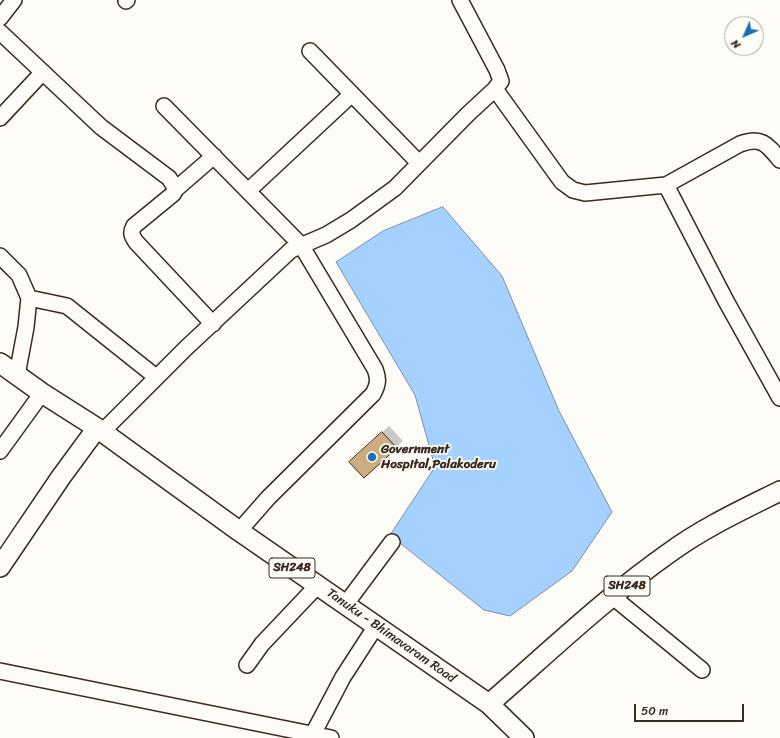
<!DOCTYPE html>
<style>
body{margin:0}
#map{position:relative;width:780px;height:738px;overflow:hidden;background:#fdfcf7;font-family:Sriracha,sans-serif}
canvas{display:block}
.north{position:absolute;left:724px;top:16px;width:40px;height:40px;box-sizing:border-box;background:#fdfcf7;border:1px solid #afa8a0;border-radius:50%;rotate:225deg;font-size:11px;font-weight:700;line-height:16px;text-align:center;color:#3b2a1e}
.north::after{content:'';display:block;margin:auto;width:14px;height:18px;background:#1f6fb2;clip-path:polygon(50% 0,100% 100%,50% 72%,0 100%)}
.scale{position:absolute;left:634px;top:704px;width:110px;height:18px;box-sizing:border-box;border:2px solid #3b2a1e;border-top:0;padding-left:5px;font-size:12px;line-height:14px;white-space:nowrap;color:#3b2a1e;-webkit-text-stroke:3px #fdfcf7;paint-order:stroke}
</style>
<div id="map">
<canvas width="780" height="738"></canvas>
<div class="north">N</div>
<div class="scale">50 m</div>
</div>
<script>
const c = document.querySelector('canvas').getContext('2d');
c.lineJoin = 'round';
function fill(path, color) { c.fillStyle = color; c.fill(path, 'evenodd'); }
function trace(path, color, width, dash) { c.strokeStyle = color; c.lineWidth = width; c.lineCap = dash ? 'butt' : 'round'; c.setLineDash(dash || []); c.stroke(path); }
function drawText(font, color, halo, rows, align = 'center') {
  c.font = font + ' Sriracha,sans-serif'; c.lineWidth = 3.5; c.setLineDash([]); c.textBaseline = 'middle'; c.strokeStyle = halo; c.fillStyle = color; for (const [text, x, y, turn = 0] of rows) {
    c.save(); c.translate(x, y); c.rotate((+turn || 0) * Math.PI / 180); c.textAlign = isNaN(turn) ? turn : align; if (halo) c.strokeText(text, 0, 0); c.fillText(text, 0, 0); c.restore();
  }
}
const water = new Path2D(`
 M443,207L502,276L559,411L612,512L572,571L510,616L484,610L390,535L435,467L415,395L336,262L383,231Z`);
fill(water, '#a4d1ff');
trace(water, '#7a8ea5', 1);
fill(new Path2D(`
 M389,426L403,441L396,447L357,455Z`), '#0003');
const building = new Path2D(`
 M382,432L397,448L364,478L349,462Z`);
fill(building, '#cbad7f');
trace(building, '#3b2a1e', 1);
const minor = new Path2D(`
 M126,1L127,0
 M0,18L14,0
 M0,32L101,127L169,178L176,189L173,194L134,226C130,233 132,236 136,242L213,324
 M310,51L419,163
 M495,89L562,182L573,190L585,193L666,185L740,144C761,136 767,144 780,160
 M164,106L301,245L375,369C379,379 378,385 373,394L268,498L239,531
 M0,118L43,72
 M666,185L726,301L780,398
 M176,189L214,156
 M248,191L352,94
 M0,256L19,275L29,298L26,327L17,375
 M29,298L67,306L156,377
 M102,432L186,348L291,250L326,235L351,220L395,188L468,114L495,89L501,81L497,70L460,0
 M0,451L42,393
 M613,597L702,670
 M345,605L392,542
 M247,665L262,644L317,586
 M0,671L331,738
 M313,734L343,677L376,626`);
const major = new Path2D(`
 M0,363L42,393L97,428L239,531L489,704L524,738
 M0,567L61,477L97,428
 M489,704C548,653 605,598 669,553C703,528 742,510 780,491`);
trace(minor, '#3b2a1e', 18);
trace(major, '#3b2a1e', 22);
trace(minor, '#fdfcf7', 15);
trace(major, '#fdfcf7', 19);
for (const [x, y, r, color] of [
 [372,457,5,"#1f6fb2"]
]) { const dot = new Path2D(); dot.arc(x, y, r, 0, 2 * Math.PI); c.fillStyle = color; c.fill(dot); trace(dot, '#fdfcf7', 1.5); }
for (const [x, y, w] of [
 [292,568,46],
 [627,586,46]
]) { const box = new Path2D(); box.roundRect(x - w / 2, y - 10, w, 20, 3); c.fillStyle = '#fdfcf7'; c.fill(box); trace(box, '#3b2a1e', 1); }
drawText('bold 12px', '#3b2a1e', null, [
 ["SH248",292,568],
 ["SH248",627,586]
]);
drawText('bold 13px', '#3b2a1e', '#fdfcf7', [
 ["Government",381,450],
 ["Hospital,Palakoderu",381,465]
], 'left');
drawText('13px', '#3b2a1e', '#fdfcf7', [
 ["Tanuku - Bhimavaram Road",391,636,35]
]);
</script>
